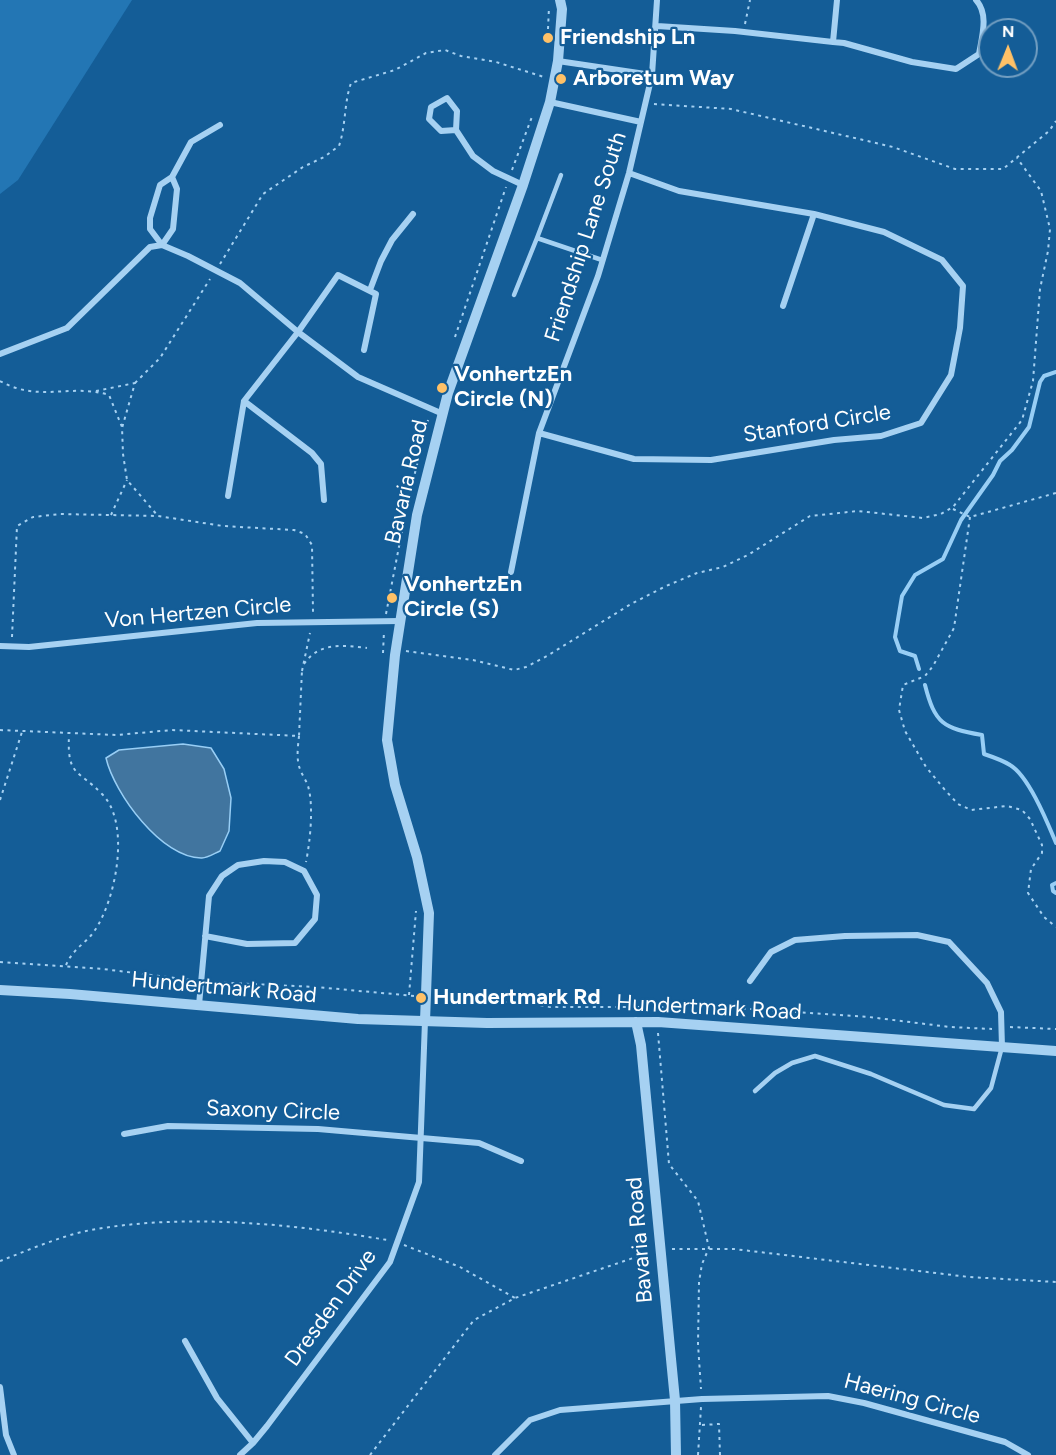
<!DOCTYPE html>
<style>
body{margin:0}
#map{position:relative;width:1056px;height:1455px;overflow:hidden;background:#145d97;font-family:Figtree,sans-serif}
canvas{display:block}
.north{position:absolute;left:978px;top:18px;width:60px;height:60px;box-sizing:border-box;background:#145d97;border:2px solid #729ec1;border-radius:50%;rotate:1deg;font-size:16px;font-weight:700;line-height:24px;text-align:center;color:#fff}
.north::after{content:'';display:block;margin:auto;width:21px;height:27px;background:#ffc167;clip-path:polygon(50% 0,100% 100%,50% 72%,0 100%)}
</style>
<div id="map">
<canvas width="1056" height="1455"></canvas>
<div class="north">N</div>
</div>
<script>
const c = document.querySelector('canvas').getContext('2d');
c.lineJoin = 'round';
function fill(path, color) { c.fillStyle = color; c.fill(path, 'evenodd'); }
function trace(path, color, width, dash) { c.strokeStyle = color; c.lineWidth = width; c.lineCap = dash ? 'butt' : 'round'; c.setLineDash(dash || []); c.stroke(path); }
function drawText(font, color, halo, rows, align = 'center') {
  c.font = font + ' Figtree,sans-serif'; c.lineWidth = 4.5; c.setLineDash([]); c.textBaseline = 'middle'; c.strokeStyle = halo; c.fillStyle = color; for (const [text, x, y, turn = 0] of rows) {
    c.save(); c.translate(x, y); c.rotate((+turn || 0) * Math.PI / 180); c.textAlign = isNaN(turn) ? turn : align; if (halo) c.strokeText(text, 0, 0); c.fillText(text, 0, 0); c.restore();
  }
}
fill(new Path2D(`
 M0,0H132L18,180L0,194Z`), '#2376b4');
const water = new Path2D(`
 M183,744L211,748L224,769L231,798L229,831L220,851C215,853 208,858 202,858C162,859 114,793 106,758L119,750Z`);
fill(water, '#41759f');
trace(water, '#98cef5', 1.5);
trace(new Path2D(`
 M919,669L915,656L900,651L895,637L902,596L915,575L943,559L961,520L993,475L1000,461L1012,450L1029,427L1040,382L1044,376L1056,372
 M925,685C935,724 943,728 982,735L984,754C993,757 1002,760 1010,765C1029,776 1048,824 1056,843
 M1056,883L1052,885L1053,891L1056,893`), '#98cef5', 4);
trace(new Path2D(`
 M745,24L750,0
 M548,29L549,7
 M654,104L731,109L893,147L955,169H1003L1049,131L1056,121
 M512,170L533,114
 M220,264L263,194L303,167L324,157L339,146C346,125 344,103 351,83L395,70L426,53L445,50L461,56L496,62L544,77
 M455,337L506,187
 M0,381C39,403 70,383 109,395L122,427L123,454L127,480L158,516
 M135,383L160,358L210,279
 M96,391L135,383L122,428
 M413,481L428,420
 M953,509L970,517L1056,493
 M111,515L127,480
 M970,517L954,628L933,666L925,676L903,685L899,710L905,731L926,767L945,790L958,804L971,810L1007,806L1022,810L1030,819L1042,845V853L1031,869L1028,893L1044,917L1056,927
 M386,614L402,531
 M12,637L17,526L33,517L60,514L158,516L223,526L294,530L305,534L312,545L313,612
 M406,651L473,660L514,670L526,667L547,656L631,604L666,586L697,573L723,567L748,555L810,516L858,511L923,518L941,514L953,507L1022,420L1033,381L1040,289L1048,251L1050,229L1041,191L1017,158
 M383,653L384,631
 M304,664C319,642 343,645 367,648
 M302,671L310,633
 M0,730L116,735L172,730L299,736L302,670
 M299,736C298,746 296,759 300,769C302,775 306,780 308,786C314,806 310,842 306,862
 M0,800L22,732
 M0,962L103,969L191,980
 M66,965C74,947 86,944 95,930C116,899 131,823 102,794C78,769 67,777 69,735
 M209,982L316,987L415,996
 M409,995L416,911
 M436,999L454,1002H522L550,1007H719L869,1017L950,1027L992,1029
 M1010,1027L1056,1029
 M658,1033L669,1164L698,1201L709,1248L702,1264L699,1282L698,1344L701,1389
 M404,1245L460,1267L515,1298
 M672,1249H734L969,1277L1056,1282
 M0,1261C29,1250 60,1236 91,1230C185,1213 294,1224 387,1240
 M702,1425L719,1424L720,1455
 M370,1455L474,1320L515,1298L642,1255
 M698,1455L701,1407`), '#a6d1f2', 2, [3, 4.5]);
trace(new Path2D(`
 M537,238L561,175
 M514,295L537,238L602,260
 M755,1091L775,1073L792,1063L815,1056L871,1074L944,1105L974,1109L991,1088L1002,1047`), '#a6d1f2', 4.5);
trace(new Path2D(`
 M837,0L833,42L844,43L912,62L956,69L979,54C982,36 989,14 976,0
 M657,26L735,31L833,42
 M558,61L652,75
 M447,98L457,111L456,130L441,131L429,119L431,107Z
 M550,102L641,122
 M456,130L473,156L493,171L523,185
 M172,177L177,189L173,229L162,245L150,229V218L160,185L172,177L191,142L220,125
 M370,290L381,261L392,240L413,214
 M783,306L814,214
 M0,354L67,328L150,247L162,245L188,256L240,283L298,332L358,377L443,414
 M244,401L312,453L321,464L324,500
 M539,433L634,459L711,460L834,440L881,436L921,423L951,375L960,328L963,286L942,260L884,232L814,214L679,191L629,173
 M228,496L244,401L298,332L338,275L376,294L364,350
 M511,572L539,433L598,276L629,173L652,75L657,0
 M0,646L29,647L257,623L400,621
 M750,981L771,952L795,940L845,936L917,935L949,942L987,983L1001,1012L1002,1047
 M199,1005L209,896L222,876L238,865L264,861L285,862L304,871L317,895L315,919L295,943L247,944L205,936
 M124,1134L168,1126L318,1129L479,1143L521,1161
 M185,1341L217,1398L253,1443
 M0,1387L6,1435L14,1455
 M240,1455L253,1443L267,1426L390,1262L419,1182L425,1021
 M495,1455L530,1420L560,1410L702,1399L828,1396L864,1403L1005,1442L1028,1455`), '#a6d1f2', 6);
trace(new Path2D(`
 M0,990L70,994L358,1019L487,1023L658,1022L1056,1051
 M425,1021L429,913L417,857L395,785L387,740L395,655L417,515L448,393L523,185L550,102L558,61L562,9L560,0
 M636,1022L641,1045L671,1359L675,1400L676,1455`), '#a6d1f2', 10);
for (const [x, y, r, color] of [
 [548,38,6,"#ffc167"],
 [561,79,6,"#ffc167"],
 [442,388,6,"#ffc167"],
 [392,598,6,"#ffc167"],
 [421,998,6,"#ffc167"]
]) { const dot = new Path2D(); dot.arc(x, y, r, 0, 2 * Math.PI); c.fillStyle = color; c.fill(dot); trace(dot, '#145d97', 2); }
drawText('bold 22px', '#fff', '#145d97', [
 ["Friendship Ln",560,38],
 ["Arboretum Way",573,79],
 ["VonhertzEn",454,375],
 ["Circle (N)",454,400],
 ["VonhertzEn",404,585],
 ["Circle (S)",404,610],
 ["Hundertmark Rd",433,998]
], 'left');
drawText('22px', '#fff', '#145d97', [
 ["Friendship Lane South",586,237,-72],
 ["Stanford Circle",817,424,-9],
 ["Bavaria Road",407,482,-77],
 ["Von Hertzen Circle",198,613,-5],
 ["Hundertmark Road",224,988,5],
 ["Hundertmark Road",709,1008,3],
 ["Saxony Circle",273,1111,2],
 ["Bavaria Road",640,1240,-95],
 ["Dresden Drive",331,1308,-54],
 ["Haering Circle",912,1399,15]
]);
</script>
